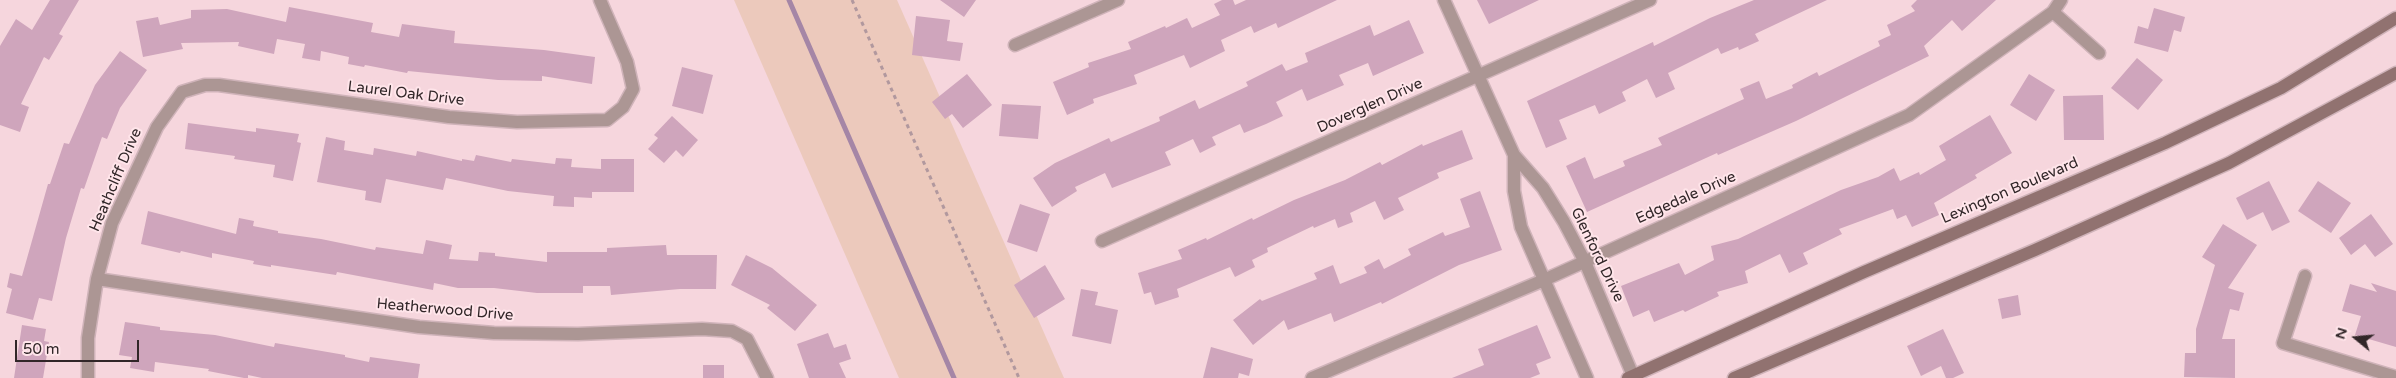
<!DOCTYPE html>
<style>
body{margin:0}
#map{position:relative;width:2396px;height:378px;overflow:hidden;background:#f6d6dd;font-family:"Varela Round",sans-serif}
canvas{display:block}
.north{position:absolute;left:2331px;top:313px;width:50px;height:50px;-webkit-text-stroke:4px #ffe5ea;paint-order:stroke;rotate:287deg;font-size:14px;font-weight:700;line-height:20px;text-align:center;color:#312628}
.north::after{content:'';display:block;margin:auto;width:18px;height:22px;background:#312628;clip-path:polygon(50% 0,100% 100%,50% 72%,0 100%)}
.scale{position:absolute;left:15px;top:340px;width:124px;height:22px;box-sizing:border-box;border:2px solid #312628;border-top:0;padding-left:6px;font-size:15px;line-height:18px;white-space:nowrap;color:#312628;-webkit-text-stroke:4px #ffe5ea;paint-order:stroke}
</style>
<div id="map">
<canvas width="2396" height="378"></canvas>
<div class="north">N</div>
<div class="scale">50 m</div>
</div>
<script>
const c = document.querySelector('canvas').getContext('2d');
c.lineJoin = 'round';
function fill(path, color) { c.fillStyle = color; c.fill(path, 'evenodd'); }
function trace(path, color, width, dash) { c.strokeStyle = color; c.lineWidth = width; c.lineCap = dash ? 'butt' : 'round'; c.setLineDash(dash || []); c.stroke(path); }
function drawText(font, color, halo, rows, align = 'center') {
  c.font = font + ' "Varela Round",sans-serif'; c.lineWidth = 4; c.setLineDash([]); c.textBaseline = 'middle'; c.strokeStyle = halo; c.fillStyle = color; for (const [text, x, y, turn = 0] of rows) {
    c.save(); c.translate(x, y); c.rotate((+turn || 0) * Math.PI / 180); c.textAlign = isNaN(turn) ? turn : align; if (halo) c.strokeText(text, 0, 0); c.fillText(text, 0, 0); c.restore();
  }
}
fill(new Path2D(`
 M734,0H897L1064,378H899Z`), '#ecc9bc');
trace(new Path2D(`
 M789,0L954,378`), '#a586a6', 5);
fill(new Path2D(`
 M50,0H79L59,34L63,36L49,60L44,57L21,104L29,107L20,132L0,125V46L16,19L32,30Z
 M940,0H976L964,17Z
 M1222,0H1233L1235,5L1246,0H1337L1278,28L1276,23L1254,33L1251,26L1221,40L1225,51L1190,68L1184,55L1134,75L1137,84L1093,99L1094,103L1067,115L1053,82L1089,67L1088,63L1131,49L1128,42L1165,26L1166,28L1187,18L1192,28L1220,15L1214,4Z
 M1477,0H1539L1489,24Z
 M1754,0H1827L1755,34L1759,41L1739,50L1738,47L1721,54L1718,48L1668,73L1675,89L1656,98L1647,79L1622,92L1626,101L1599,114L1595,105L1559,120L1567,139L1546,148L1527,101L1653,42L1654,46L1710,18Z
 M1917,0H1996L1962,31L1952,20L1924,46L1929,56L1796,121L1718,155L1717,153L1587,212L1566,166L1585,157L1594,179L1625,166L1623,161L1662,145L1658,138L1744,99L1740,89L1759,81L1766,99L1793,88L1792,85L1817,72L1819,76L1880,46L1878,41L1891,35L1887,25L1915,11L1911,6Z
 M289,7L373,23L371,32L399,37L402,24L455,31L454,43L544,50L595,57L592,84L542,76V81L498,80L408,71L407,73L365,65L364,67L348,64L349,57L321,51L320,61L302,58L305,44L277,39L274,54L238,46L239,42L181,43L183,49L143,57L136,21L158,17L160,25L191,18V10L227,9L286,22Z
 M2154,8L2185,17L2181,32L2174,30L2168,52L2134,43L2138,26L2148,29Z
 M916,16L950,20L947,41L963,43L960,61L912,55Z
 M1409,20L1424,53L1373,76L1368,63L1339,75L1344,85L1307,101L1302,89L1276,102L1283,116L1266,124L1244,133L1240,124L1212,137L1216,145L1200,153L1193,139L1165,152L1171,165L1112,188L1105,173L1075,187L1077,191L1052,207L1033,178L1055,163L1109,138L1111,142L1160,121L1159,117L1195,100L1199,109L1248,86L1246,82L1282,64L1286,71L1308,62L1305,53L1370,25L1374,36Z
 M120,51L147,70L120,108L107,139L102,137L84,189L81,188L66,238L52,301L39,298L33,320L6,313L12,289L7,287L10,273L22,276L48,184H50L64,143L69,144L95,85Z
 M2137,58L2163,80L2138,110L2111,88Z
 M682,67L713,75L703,114L672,106Z
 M967,74L992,105L963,128L952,114L945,119L932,102Z
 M2029,74L2055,90L2036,121L2010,105Z
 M2103,95L2104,140H2064L2063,96Z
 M1002,104L1041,106L1038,139L999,136Z
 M1990,115L2012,153L1975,175L1977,178L1934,203L1939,215L1912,227L1906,215L1897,219L1893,209L1839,229L1842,234L1803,253L1808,264L1789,273L1780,254L1745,271L1748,283L1717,292L1719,296L1685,312L1683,310L1654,322L1649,310L1633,317L1621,286L1679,263L1685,275L1714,260L1711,246L1738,239L1841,190L1878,177L1894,168L1900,181L1919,172L1920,175L1946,160L1939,146Z
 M672,116L698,140L683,157L676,150L664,163L648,149L658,138L654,135Z
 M188,123L256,132V128L299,134L297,142L301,143L293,181L273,177L275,165L234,159L235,156L185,149Z
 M1462,130L1473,159L1437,173L1439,178L1398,198L1404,210L1384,220L1375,201L1350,213L1353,222L1338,228L1335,219L1314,228L1313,226L1267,248L1268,252L1252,260L1255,267L1235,277L1230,267L1177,289L1179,297L1155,305L1151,292L1144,294L1138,273L1182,259L1178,250L1206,238L1207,240L1252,218L1253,220L1294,200L1345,180L1380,162L1382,165L1422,144L1423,146Z
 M326,137L345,141L344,150L373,155L374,148L416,156L417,151L462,161V159L474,161L476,155L511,162L512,159L555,164L556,158L572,159L571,167L601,169V159H634V192H592V198L574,197V207L553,206L554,196L508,191L446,178L443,190L386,179L381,203L365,200L366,191L317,182Z
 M2269,181L2290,222L2272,231L2263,212L2247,220L2236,198Z
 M2318,181L2351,203L2331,233L2298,211Z
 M1480,191L1502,250L1459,265L1382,304L1381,302L1334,322L1331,313L1288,330L1284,320L1253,345L1233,320L1260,299L1262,301L1317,279L1314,273L1333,265L1340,284L1367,273L1364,267L1379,259L1384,269L1411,255L1408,249L1443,232L1445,236L1470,227L1460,199Z
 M1020,204L1050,214L1037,252L1007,242Z
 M148,211L236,234L239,218L254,221L253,226L278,231V233L321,239L375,250L376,247L423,254L426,240L452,245L449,259L478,261L479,252L495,253V256L547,262V252H607V248L666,245L667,255H717L716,289H680L611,295L610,286H583V293H537L494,288H458L434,283L433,290L337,272L336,275L271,265V267L253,264L254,261L212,253V258L181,251L180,253L141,244Z
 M2371,214L2393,244L2375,257L2365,244L2351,255L2339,238Z
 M2223,224L2257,245L2228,288L2244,293L2239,311L2230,309L2222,339H2235V378L2184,377L2185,353H2196V329L2215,265L2202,257Z
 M746,255L772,268L817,305L795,331L767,308L770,305L731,285Z
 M1045,265L1065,299L1034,318L1014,285Z
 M2371,283L2396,291V347L2355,335L2361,316L2342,311L2350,284L2377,292Z
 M1081,289L1098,292L1095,305L1118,310L1111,344L1072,336Z
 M2018,295L2021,315L2002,319L1998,299Z
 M125,322L160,327V330L215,335L274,347L275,343L345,355V357L369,362L370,357L420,364L418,378H262L248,375V378H244L208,371L209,369L155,362L154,372L130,368L132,357L119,355Z
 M22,325L46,329L44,341L49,342L43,378H14Z
 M1537,325L1551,358L1536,364L1540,374L1530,378H1452L1484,365L1478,349Z
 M1943,329L1964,373L1953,378H1946L1941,366L1921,376L1907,346Z
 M828,333L834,348L846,344L851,359L839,363L846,378H809L797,344Z
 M1211,347L1253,359L1249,376L1239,373L1238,378H1203Z
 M703,365H724V378H703Z`), '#cfa5bc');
const street = new Path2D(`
 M1444,0L1514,155L1543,188L1564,222L1585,262L1634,378
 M2053,12L2099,53
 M1015,45L1118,0
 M1514,155V191L1521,227L1587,378
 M1102,241L1650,0
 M2305,276L2283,343L2396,377
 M97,279L419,327L494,333L578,334L702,329L732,331L747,339L767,378
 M88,378V338L97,279L112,223L157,127L182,92L205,85H219L449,117L517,122L607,120L623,107L633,89L627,62L600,0
 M1312,378L1544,280L1909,115L2053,12L2061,0`);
const secondary = new Path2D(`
 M1628,378L1864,272L2165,143L2281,88L2396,18
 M1734,378L2035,250L2229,163L2396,73`);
trace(street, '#cfb3b9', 15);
trace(secondary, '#cfb3b9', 15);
trace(new Path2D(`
 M852,0L1019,378`), '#b1989e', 3, [4, 4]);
trace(street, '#ac9694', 12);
trace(secondary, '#917270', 12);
drawText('15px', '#312628', '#ffe5ea', [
 ["Laurel Oak Drive",406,94,7],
 ["Doverglen Drive",1370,106,-24],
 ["Heathcliff Drive",116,180,-67],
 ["Lexington Boulevard",2010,191,-23],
 ["Edgedale Drive",1686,198,-24],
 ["Glenford Drive",1597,255,64],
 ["Heatherwood Drive",445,310,5]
]);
</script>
